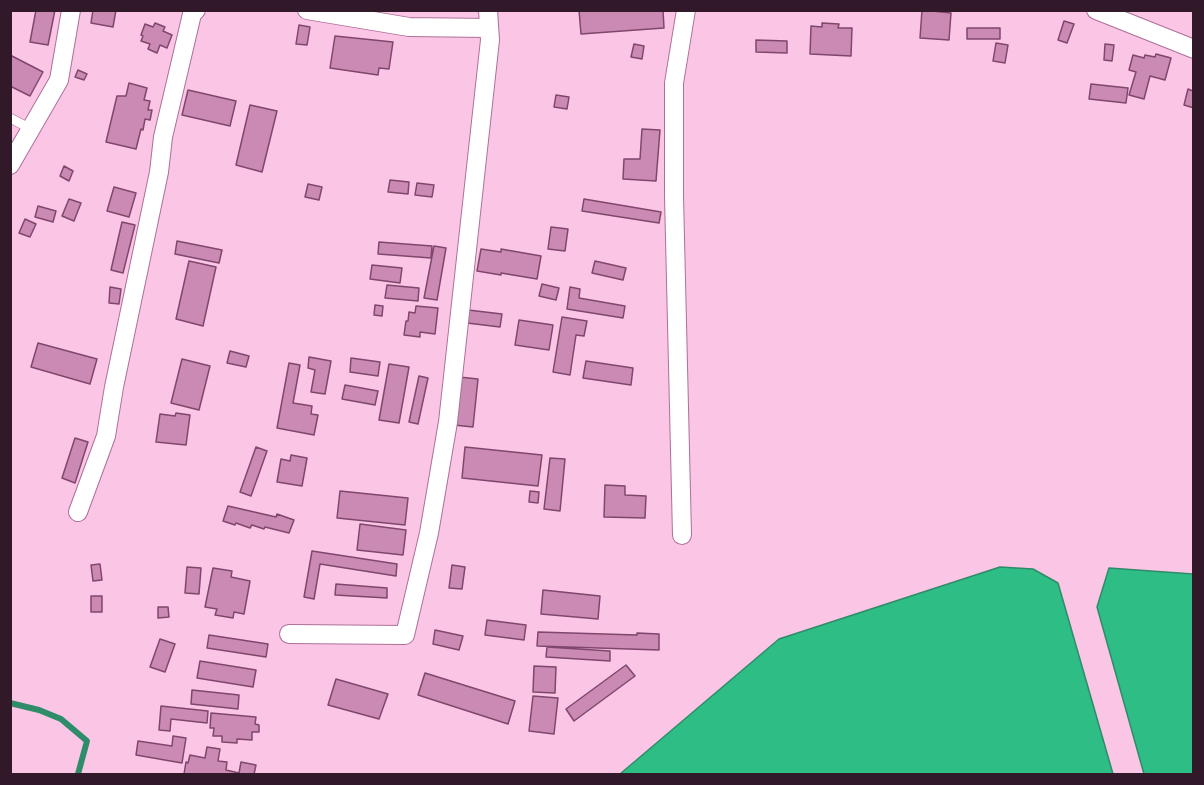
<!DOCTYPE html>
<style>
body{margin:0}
#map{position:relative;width:1204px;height:785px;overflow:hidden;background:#fbc5e6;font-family:Jost,sans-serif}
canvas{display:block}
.frame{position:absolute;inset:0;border:12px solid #311929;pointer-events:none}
</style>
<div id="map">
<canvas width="1204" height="785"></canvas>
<div class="frame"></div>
</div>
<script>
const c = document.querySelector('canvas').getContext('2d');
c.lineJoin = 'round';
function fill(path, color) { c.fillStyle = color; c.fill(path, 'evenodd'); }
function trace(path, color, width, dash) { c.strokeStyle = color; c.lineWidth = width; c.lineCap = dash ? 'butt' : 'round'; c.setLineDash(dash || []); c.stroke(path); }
const water = new Path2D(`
 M1000,567L1033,569L1058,583L1113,774H620L779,639Z
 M1109,568L1193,574V774H1144L1097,607Z`);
fill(water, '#2ebd84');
trace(water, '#2f8c69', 1.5);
trace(new Path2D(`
 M10,703L39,710L61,719L87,741L78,774`), '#2f8c69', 6);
const building = new Path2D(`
 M36,10H55L48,45L30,42Z
 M93,10H116L113,27L91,23Z
 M579,10H663L664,28L581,34Z
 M922,10L951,13L949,40L920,38Z
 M1064,21L1074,24L1067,43L1058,40Z
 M155,23L165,27L163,31L172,35L167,48L160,45L157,53L148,49L150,44L141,41L143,36L141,35L145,24L153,27Z
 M822,23L839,24L838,28H852L851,56L810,54L811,26L822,27Z
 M299,25L310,27L307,45L296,44Z
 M967,28H1000V39H967Z
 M335,36L393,42L389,69L379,68L378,75L330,68Z
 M756,40L787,41V53L756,52Z
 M996,43L1008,45L1005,63L993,61Z
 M634,44L644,46L642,59L631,57Z
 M1105,44L1114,45L1112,61L1104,60Z
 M1156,54L1171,58L1165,80L1150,76L1144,99L1129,95L1136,72L1129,70L1133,55L1144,58L1145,55L1155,57Z
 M10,55L43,72L30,96L10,86Z
 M78,70L87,74L84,80L75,77Z
 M129,83L147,88L144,100L150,101L148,110H152L150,120L145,119L143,130L141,129L136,149L106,142L117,96H126Z
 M1091,84L1128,88L1126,103L1089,99Z
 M1188,89L1193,91L1194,89V108L1184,105Z
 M188,90L236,101L230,126L182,115Z
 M556,95L569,97L567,109L554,107Z
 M250,105L277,111L262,172L236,165Z
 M642,129L660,130L656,181L623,179L624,159H640Z
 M64,166L73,171L69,181L60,176Z
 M390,180L409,182L408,194L388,192Z
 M417,183L434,185L432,197L415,195Z
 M308,184L322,187L319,200L305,197Z
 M114,187L136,193L129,217L107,211Z
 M69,199L81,203L74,221L62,216Z
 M584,199L661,212L659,223L582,211Z
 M38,206L56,211L53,222L35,217Z
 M25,219L36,224L30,237L19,233Z
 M122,222L135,225L123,273L111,270Z
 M551,227L568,229L565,251L548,249Z
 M177,241L222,250L219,263L175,254Z
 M379,242L432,246L431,258L378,254Z
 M434,246L446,248L437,300L424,298Z
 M481,249L501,252V249L541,256L537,279L501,273V275L477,271Z
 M189,261L216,267L203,326L176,319Z
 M595,261L626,268L623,280L592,273Z
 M372,265L402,268L400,283L370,279Z
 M542,284L559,288L556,300L539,296Z
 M387,285L419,288L418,301L385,298Z
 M110,287L121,289L119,304L109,303Z
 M570,287L580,289L579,298L625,306L623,318L567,309Z
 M375,305L383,306L382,316L374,315Z
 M416,306L438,308L435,334L420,332V337L404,335L406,321H408L409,312L415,313Z
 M468,310L502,314L500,327L467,323Z
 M562,317L587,321L584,336L576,335L570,375L553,372Z
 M519,320L553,325L549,350L515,345Z
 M38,343L97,359L90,384L31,367Z
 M230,351L249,356L246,367L227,363Z
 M309,357L331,361L325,394L311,392L315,370L308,368Z
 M351,358L380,362L378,376L350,372Z
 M182,359L210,366L199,410L171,403Z
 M586,361L633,368L631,385L583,378Z
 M289,363L300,365L293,403L312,406L311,414L318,415L314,435L277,428Z
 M389,364L409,367L399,423L379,420Z
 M419,376L428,378L418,424L409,422Z
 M459,377L478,379L473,427L454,425Z
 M345,385L378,391L375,405L342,399Z
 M176,413L190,415L186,445L156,442L160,414L175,416Z
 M75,438L88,442L75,483L62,478Z
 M256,447L267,451L251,496L240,492Z
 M465,447L542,455L538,486L462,478Z
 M291,455L307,458L302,486L277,482L281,459L290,461Z
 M550,458L565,459L560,511L544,509Z
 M605,485L625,486V495L646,496L645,518L604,517Z
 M340,491L408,498L405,525L337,518Z
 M530,491L539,492L538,503L529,502Z
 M228,506L276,517L277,514L294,520L289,533L265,527L264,529L252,525L250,528L236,523L235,525L223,521Z
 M360,524L406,530L403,555L357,550Z
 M312,551L397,564L396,576L320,564L314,599L304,597Z
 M100,564L102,580L93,581L91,565Z
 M452,565L465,567L462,589L449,588Z
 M187,567L201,568L199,594L185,593Z
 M213,568L232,571L231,577L250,581L244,614L234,612L233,618L215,615L217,609L205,607Z
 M336,584L387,588V598L335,595Z
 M543,590L600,596L598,619L541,614Z
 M91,596H102V612H91Z
 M158,607H168L169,617L158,618Z
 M487,620L526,625L524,640L485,635Z
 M435,630L463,636L459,650L433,644Z
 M538,632L637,635V633L659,634V650L537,646Z
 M209,635L268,644L266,657L207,648Z
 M160,639L175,644L165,672L150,667Z
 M547,647L610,651V661L546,657Z
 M200,661L256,670L253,687L197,678Z
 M626,665L635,676L574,721L566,709Z
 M534,666L556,667L555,693L533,692Z
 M425,673L515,701L508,724L418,695Z
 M336,679L388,694L379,719L328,705Z
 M192,690L239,695L238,709L191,704Z
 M533,696L558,698L554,734L529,731Z
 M161,706L208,711L207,723L171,719L170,731L159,730Z
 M211,713L256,717L255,724L259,725V732H252V740L237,739V743L222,742V736H213L214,728H210Z
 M173,736L186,738L182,763L136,755L138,741L172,746Z
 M207,747L220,749L218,761L227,762L226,770L239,773L241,762L256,765L254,774H184L186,762L188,763L190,755L205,758Z`);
fill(building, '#ca8ab3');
trace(building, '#80476d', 1.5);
const service = new Path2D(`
 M10,118L31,129`);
const minor = new Path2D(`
 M307,10L409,27L489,28
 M1096,10L1194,49
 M10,165L59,80L71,10
 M78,512L106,436L114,387L159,172L163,137L192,14L196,10
 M682,535L674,196V83L686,10
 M289,634L405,635L429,533L448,422L490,40L488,10`);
trace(service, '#ad7098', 10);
trace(minor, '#ad7098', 20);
trace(service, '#fff', 9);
trace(minor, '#fff', 18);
</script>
